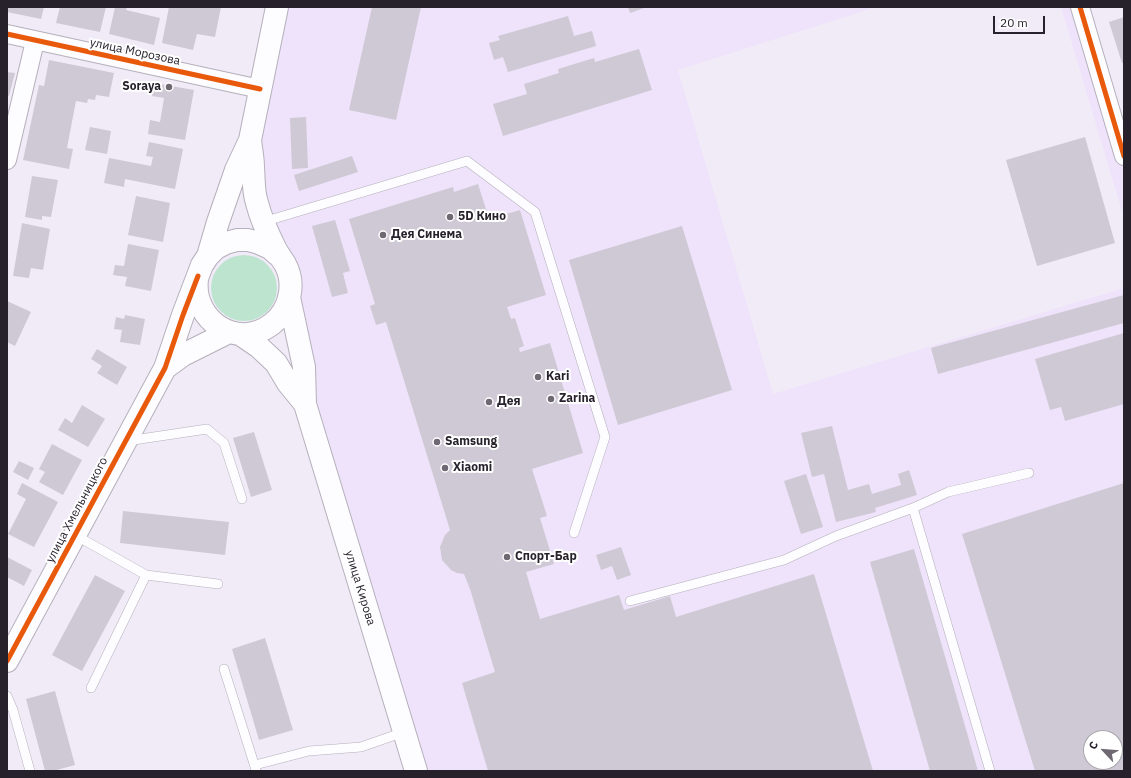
<!DOCTYPE html>
<meta charset="utf-8">
<style>
body{margin:0}
#map{position:relative;width:1131px;height:778px;overflow:hidden;background:#f1ebf8;font-family:"IBM Plex Sans",sans-serif}
canvas{display:block}
.frame{position:absolute;inset:0;border:8px solid #27212c;pointer-events:none}
.north{position:absolute;left:1083px;top:730px;width:40px;height:40px;box-sizing:border-box;background:#fff;border:1px solid #a9a6ab;border-radius:50%;rotate:296deg;font-size:11px;font-weight:700;line-height:16px;text-align:center;color:#27212c}
.north::after{content:'';display:block;margin:auto;width:14px;height:18px;background:#6e6873;clip-path:polygon(50% 0,100% 100%,50% 72%,0 100%)}
.scale{position:absolute;left:993px;top:16px;width:52px;height:18px;box-sizing:border-box;border:2px solid #27212c;border-top:0;padding-left:5px;font-size:12px;line-height:14px;white-space:nowrap;color:#27212c;-webkit-text-stroke:3px #fff;paint-order:stroke}
</style>
<div id="map">
<canvas width="1131" height="778"></canvas>
<div class="frame"></div>
<div class="north">С</div>
<div class="scale">20 m</div>
</div>
<script>
const c = document.querySelector('canvas').getContext('2d');
c.lineJoin = 'round';
function fill(path, color) { c.fillStyle = color; c.fill(path, 'evenodd'); }
function trace(path, color, width, dash) { c.strokeStyle = color; c.lineWidth = width; c.lineCap = dash ? 'butt' : 'round'; c.setLineDash(dash || []); c.stroke(path); }
function drawText(font, color, halo, rows, align = 'center') {
  c.font = font + ' "IBM Plex Sans",sans-serif'; c.lineWidth = 4; c.setLineDash([]); c.textBaseline = 'middle'; c.strokeStyle = halo; c.fillStyle = color; for (const [text, x, y, turn = 0] of rows) {
    c.save(); c.translate(x, y); c.rotate((+turn || 0) * Math.PI / 180); c.textAlign = isNaN(turn) ? turn : align; if (halo) c.strokeText(text, 0, 0); c.fillText(text, 0, 0); c.restore();
  }
}
fill(new Path2D(`
 M277,7H870V9L678,70L773,394L1124,288V771H416L376,641L289,297L256,202L260,89ZM1091,738H1115V762H1091Z
 M1061,7H1080L1124,156V218Z`), '#eee3fa');
fill(new Path2D(`
 M211 288a33 33 0 1 1 66 0a33 33 0 1 1-66 0Z`), '#bde4cf');
fill(new Path2D(`
 M7,7H44L41,19L7,12Z
 M60,7H106L100,32L56,23Z
 M115,7H127L126,10L160,18L154,45L109,34Z
 M169,7H221L215,37L197,34L193,50L162,43Z
 M372,7H421L396,120L349,110Z
 M628,7H647L630,13Z
 M568,16L574,36L592,31L596,46L508,72L503,57L494,60L489,43L500,40L498,36Z
 M1124,17V63H1122L1109,22Z
 M639,49L652,90L503,136L493,104L527,94L524,84L559,73L558,69L594,58L595,62Z
 M49,60L114,73L109,97L96,95L95,100L88,99L87,103L76,101L67,148L73,149L69,169L23,160L39,85L44,86Z
 M7,72L15,73L9,96L7,95Z
 M154,83L194,90L185,140L148,134L150,120L160,122L164,98L152,96Z
 M306,117L308,168L292,169L290,118Z
 M90,127L111,131L107,154L85,150Z
 M1085,137L1115,243L1037,266L1006,160Z
 M149,142L183,149L175,189L125,179L124,187L104,183L109,158L151,166L153,157L146,156Z
 M352,156L358,172L299,191L294,175Z
 M32,176L58,180L51,217L42,216V220L25,217Z
 M478,184L489,219L520,210L546,295L507,307L511,319L515,318L524,346L519,348L520,352L550,343L583,453L532,469L547,516L540,518L554,564L526,572L540,619L619,595L624,610L670,596L676,617L814,574L873,771H488L462,683L495,672L470,589L464,574L457,573L451,570L442,560L440,547L445,535L450,530L386,322L376,325L370,306L375,304L349,219L453,187L454,192Z
 M136,196L170,203L163,242L128,235Z
 M335,220L350,271L343,273L348,293L332,297L312,226Z
 M22,223L50,229L43,270L31,268L29,278L13,276Z
 M682,226L732,390L618,425L569,260Z
 M128,244L159,250L151,291L125,286L127,277L113,275L115,265L124,266Z
 M1124,295V323L938,374L931,348Z
 M7,301L31,312L15,346L7,342Z
 M125,315L145,319L140,345L120,342L122,330L114,329L116,317L124,319Z
 M1124,333V404L1065,421L1061,407L1050,410L1035,359Z
 M97,349L127,367L117,385L97,373L102,366L91,359Z
 M82,405L105,419L88,447L58,430L65,418L72,423Z
 M832,426L848,490L869,484L872,494L901,485L898,474L909,470L917,495L875,508L876,512L836,522L824,474L812,477L801,433Z
 M254,432L272,490L251,497L233,438Z
 M52,444L82,460L63,495L39,482L45,472L39,469Z
 M19,461L34,468L28,480L13,472Z
 M806,474L823,527L801,534L784,481Z
 M22,483L58,502L34,547L8,534L26,499L17,494Z
 M1124,483V771H1035L962,534ZM1091,738H1115V762H1091Z
 M123,511L229,522L225,555L120,543Z
 M621,547L631,575L617,580L612,566L601,570L596,555Z
 M914,549L978,771H930L870,562Z
 M7,557L32,570L24,586L7,577Z
 M95,575L125,591L82,671L52,655Z
 M265,638L293,730L259,740L232,649Z
 M55,691L75,765L53,771H45L26,699Z`), '#cfc9d5');
const lane = new Path2D(`
 M263,222L467,161L535,212L605,437L574,533
 M127,441L207,429L224,443L242,499
 M75,535L146,575
 M630,601L784,560L836,536L913,508
 M224,669L256,770
 M91,688L146,575L218,584
 M7,696L13,710L30,771
 M255,765L309,751L361,747L404,732
 M990,771L913,508L948,492L1029,473`);
const street = new Path2D(`
 M1080,7L1124,156
 M7,34L260,89
 M7,160L35,41`);
const secondary = new Path2D(`
 M208,256L218,222L236,170L250,140L277,7
 M197,279C192,320 237,351 272,324C290,310 296,284 285,264C282,259 278,254 275,248C268,234 261,219 257,203C253,192 254,179 253,167C253,158 251,149 250,140
 M289,297L304,367L305,404L416,771
 M240,334L259,347L276,363L288,383L305,404
 M165,368L183,355L229,332
 M7,661L165,368L183,315L202,265L208,256L216,248L226,243L237,240H248L259,243L270,248L278,255`);
trace(lane, '#b5b0bb', 10);
trace(street, '#b5b0bb', 20);
trace(secondary, '#b5b0bb', 24);
trace(lane, '#fdfcfe', 9);
trace(street, '#fdfcfe', 18);
trace(secondary, '#fdfcfe', 22);
trace(new Path2D(`
 M1080,7L1124,156
 M7,34L260,89
 M7,661L165,368L183,315L198,276`), '#e8590c', 5);
for (const [x, y, r, color] of [
 [169,87,4,"#6e6873"],
 [450,217,4,"#6e6873"],
 [383,235,4,"#6e6873"],
 [538,377,4,"#6e6873"],
 [551,399,4,"#6e6873"],
 [489,402,4,"#6e6873"],
 [437,442,4,"#6e6873"],
 [445,468,4,"#6e6873"],
 [507,557,4,"#6e6873"]
]) { const dot = new Path2D(); dot.arc(x, y, r, 0, 2 * Math.PI); c.fillStyle = color; c.fill(dot); trace(dot, '#fff', 1.5); }
drawText('12px', '#27212c', '#fff', [
 ["улица Морозова",135,52,12],
 ["улица Хмельницкого",77,510,-62],
 ["улица Кирова",360,588,73]
]);
drawText('bold 12px', '#27212c', '#fff', [
 ["Soraya",161,87,"right"],
 ["5D Кино",458,217],
 ["Дея Синема",391,235],
 ["Kari",546,377],
 ["Zarina",559,399],
 ["Дея",497,402],
 ["Samsung",445,442],
 ["Xiaomi",453,468],
 ["Спорт-Бар",515,557]
], 'left');
</script>
